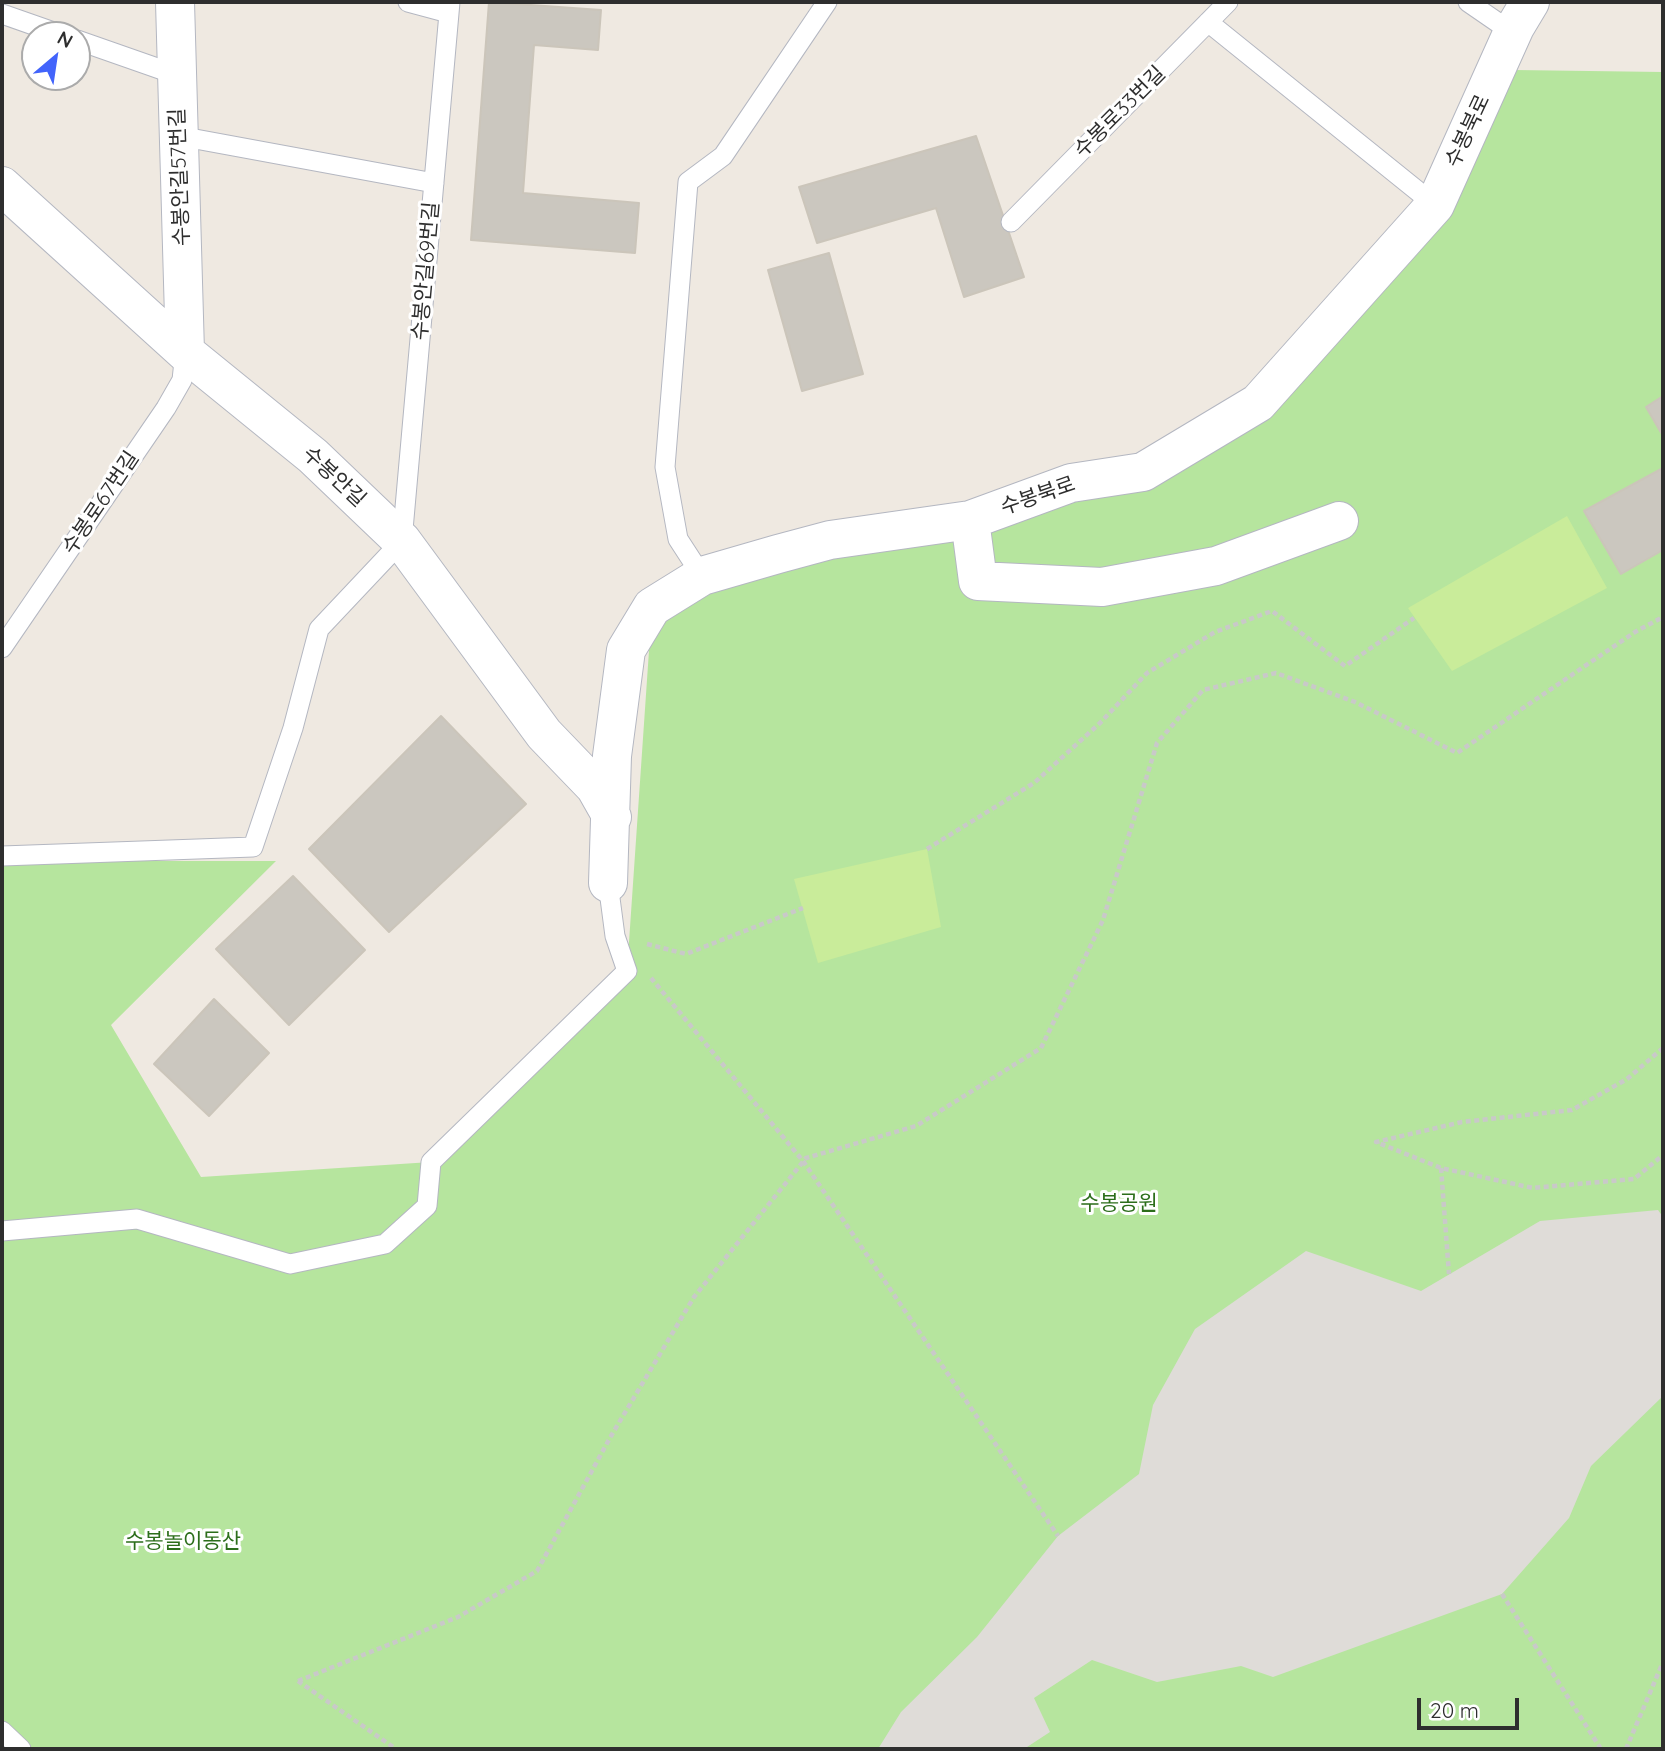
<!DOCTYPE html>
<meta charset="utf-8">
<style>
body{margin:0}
#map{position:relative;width:1665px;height:1751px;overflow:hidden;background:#efe9e1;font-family:Quicksand,sans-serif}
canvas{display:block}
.frame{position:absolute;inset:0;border:4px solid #2e2e2e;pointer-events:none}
.north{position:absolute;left:21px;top:21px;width:70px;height:70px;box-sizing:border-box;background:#fff;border:2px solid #ababab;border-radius:50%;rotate:29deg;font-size:19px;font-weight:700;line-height:28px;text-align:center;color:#2e2e2e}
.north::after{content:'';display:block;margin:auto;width:24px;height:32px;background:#4264fb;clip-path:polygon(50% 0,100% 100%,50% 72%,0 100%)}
.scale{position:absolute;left:1417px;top:1698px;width:102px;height:32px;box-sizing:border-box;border:4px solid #2e2e2e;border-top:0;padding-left:9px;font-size:21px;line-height:24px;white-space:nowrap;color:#2e2e2e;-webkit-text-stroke:5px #fff;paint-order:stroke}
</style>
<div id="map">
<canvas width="1665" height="1751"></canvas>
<div class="frame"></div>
<div class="north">N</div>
<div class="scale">20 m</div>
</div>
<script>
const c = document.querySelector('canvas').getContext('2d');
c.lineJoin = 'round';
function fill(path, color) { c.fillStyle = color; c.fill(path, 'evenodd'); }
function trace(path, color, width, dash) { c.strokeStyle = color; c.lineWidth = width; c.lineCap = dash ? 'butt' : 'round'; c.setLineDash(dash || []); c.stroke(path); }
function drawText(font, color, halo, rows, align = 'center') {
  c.font = font + ' Quicksand,"Noto Sans KR",sans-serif'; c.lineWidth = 6; c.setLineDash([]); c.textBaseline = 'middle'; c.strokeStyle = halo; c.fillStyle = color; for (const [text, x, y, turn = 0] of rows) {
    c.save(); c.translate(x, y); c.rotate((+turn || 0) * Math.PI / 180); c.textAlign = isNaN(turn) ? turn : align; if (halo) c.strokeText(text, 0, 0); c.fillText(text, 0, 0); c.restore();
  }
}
fill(new Path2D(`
 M1515,70L1663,72V1749H2V861H276L111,1025L201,1177L431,1162L627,971L652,607L1071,483L1258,403Z`), '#b6e59e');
fill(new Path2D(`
 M1567,516L1607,588L1452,671L1408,608Z
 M927,849L941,927L818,963L794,879Z`), '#c9ec9a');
fill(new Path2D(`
 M1658,1210L1663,1217V1396L1591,1466L1569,1518L1502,1594L1273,1677L1241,1666L1157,1682L1092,1660L1034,1698L1050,1732L1024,1749H878L901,1712L977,1637L1058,1536L1139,1474L1153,1405L1195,1329L1306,1251L1421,1291L1540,1221Z`), '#dfdcd8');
const building = new Path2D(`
 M489,2L601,10L598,50L534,45L523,193L639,203L635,253L471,240Z
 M976,136L1024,277L964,297L936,208L817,243L799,187Z
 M829,253L863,374L802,391L768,270Z
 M1663,396V436L1646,407Z
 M1663,468V550L1621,574L1584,511Z
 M441,716L526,804L389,932L309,849Z
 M293,876L365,950L289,1025L216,949Z
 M214,999L269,1053L209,1116L154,1064Z`);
fill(building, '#cbc7bf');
trace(building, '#cbc5ba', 2);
const service = new Path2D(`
 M408,2L449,13
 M1468,2L1513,33
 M2,14L62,35
 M1208,22L1435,205
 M77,40L177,75
 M179,136L434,183
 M1011,222L1228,2
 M702,576L678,539L665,467L688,182L723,156L827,2
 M2,648L166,408L182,380L185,352
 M2,856L253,847L293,728L319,629L402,541L450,2
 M2,1231L137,1219L290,1264L385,1244L427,1206L431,1162L627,971L615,936L608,883
 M2,1731L21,1749`);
const minor = new Path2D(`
 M175,2L185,352
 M2,186L185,352L313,456L402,541L544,734L595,787L612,817
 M970,520L978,581L1102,587L1216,566L1339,521
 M608,883L612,756L626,650L652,607L702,576L778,554L830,540L970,520L1071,483L1143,472L1258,403L1435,205L1515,27L1530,2`);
trace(service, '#b4b7c1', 21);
trace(minor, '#b4b7c1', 40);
trace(new Path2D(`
 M927,849L1034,783L1100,723L1147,673L1215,632L1272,611L1345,666L1414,618
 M647,944L686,954L803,908
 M651,978L803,1161L1058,1536
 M1663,1048L1627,1079L1572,1110L1462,1122L1376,1142L1441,1168L1533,1188L1634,1179L1663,1155
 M1441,1168L1449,1274
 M1502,1594L1601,1749
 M298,1681L458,1617L537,1571L611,1436L694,1297L806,1158L916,1126L1041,1048L1103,920L1157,743L1203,690L1276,673L1355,702L1457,753L1635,632L1663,617
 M298,1681L396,1749
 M1626,1749L1663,1662`), '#c9c9c9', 4.5, [5, 3.5]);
trace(service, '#fff', 19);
trace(minor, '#fff', 38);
drawText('21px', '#2e2e2e', '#fff', [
 ["수봉로33번길",1120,112,-45],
 ["수봉북로",1468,131,-65],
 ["수봉안길57번길",180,177,-92],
 ["수봉안길69번길",426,271,-85],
 ["수봉안길",334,477,43],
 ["수봉북로",1038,496,-19],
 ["수봉로67번길",101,503,-56]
]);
drawText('21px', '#2c6e1b', '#fff', [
 ["수봉공원",1119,1204],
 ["수봉놀이동산",183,1542]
]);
</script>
